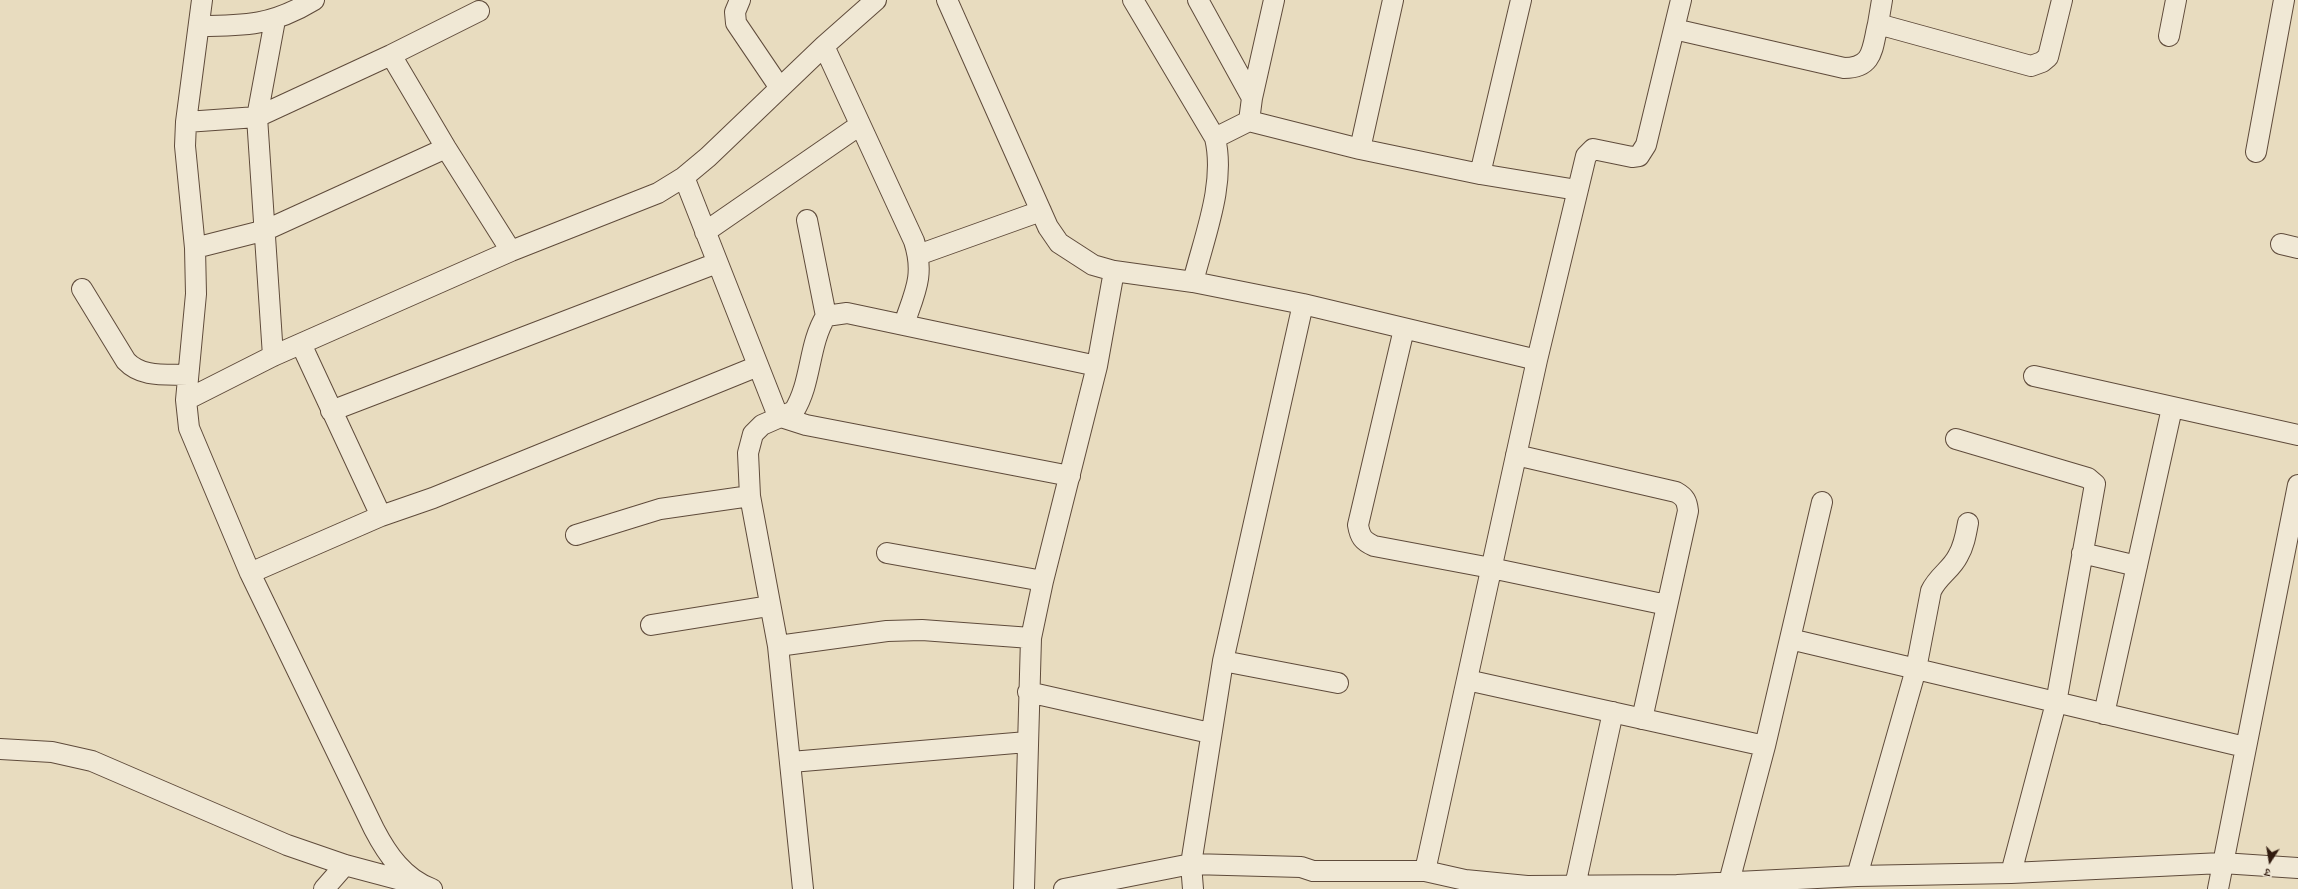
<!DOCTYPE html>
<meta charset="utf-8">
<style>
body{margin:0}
#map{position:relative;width:2298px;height:889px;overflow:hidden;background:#e8dcbf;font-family:"EB Garamond","Noto Serif Devanagari",serif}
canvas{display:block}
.north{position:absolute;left:2250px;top:841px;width:40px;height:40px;-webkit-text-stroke:3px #f0e8d5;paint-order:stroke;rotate:192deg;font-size:11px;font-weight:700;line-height:16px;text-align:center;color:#311b0f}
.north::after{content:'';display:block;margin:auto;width:14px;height:18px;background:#311b0f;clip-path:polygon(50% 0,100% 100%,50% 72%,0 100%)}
</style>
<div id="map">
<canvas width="2298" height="889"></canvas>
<div class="north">उ</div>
</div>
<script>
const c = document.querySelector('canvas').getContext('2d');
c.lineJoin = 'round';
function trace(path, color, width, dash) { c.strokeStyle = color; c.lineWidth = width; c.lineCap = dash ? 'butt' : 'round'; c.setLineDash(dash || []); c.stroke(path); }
const minor = new Path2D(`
 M202,0L186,122L185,146L195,248L196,294L186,400L189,428L250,573L374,829C387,854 404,879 432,889
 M740,0L735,12L736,23L780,88
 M947,0L1048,227L1059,243L1093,265L1114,271L1193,282L1303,304L1537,360
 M1133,0L1215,138C1226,184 1204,237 1193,282
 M1198,0L1252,98
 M1882,0L1878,24L2031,66L2042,62L2048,57L2062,0
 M199,26C246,26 273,25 314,0
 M1674,29L1844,68C1874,68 1872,48 1878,24
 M2169,36L2176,0
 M824,46L914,241C925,275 915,292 904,324
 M391,55L446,148L511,251
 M1249,121L1252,98L1274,0
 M186,122L257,117L391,55L479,11
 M1215,138L1249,121L1360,149L1480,174L1577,190
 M1360,149L1393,0
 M2256,152L2284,0
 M1480,174L1521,0
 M684,177L778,416L806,425L1070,476
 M807,220L826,316
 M705,232L860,125
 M2281,244L2298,248
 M195,248L266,230L446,148
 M918,255L1041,211
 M82,289L126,361C142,378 166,374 188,375
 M1404,329L1358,525C1360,537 1363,541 1374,546L1491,568L1667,605
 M301,344L381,516
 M273,356L257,117L275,20
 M2034,376L2298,435
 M186,400L273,356L511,251L658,193L684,177L708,157L824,46L876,0
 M331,411L717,263
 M1956,439L2088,478L2095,484L2056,703L2011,873
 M1516,455L1676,492C1685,497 1687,501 1688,511L1642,719
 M576,535L660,509L750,496
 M887,553L1043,581
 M2082,553L2137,566
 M250,573L381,516L433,498L758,366
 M651,625L769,606
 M1790,639L2245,747
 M778,646L887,631L922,630L1031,638
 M1223,661L1338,683
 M1467,680L1765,746
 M1028,692L1210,733
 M2104,714L2172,408
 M0,749L52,752L92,761L287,845L345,865L416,884
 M791,762L1027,742
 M1425,871L1537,360L1586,156L1593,149L1632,157L1639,156L1646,145L1681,0
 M1857,876L1916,669L1931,591C1938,576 1951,570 1958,556C1964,546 1966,534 1968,523
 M1729,882L1765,746L1822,502
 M1575,886L1613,712
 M324,889L345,865
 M803,889L778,646L750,496L748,453L753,434L762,425L794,411C812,382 808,345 826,316L847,313L1097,366
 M1024,889L1031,638L1043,581L1097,366L1114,271
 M1064,889L1191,864L1301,867L1313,871H1425L1465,880L1527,886L1677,885L1857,876L2011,873L2222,863L2298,868
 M1193,889L1191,864L1223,661L1303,304
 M2218,889L2298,485`);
trace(minor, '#5f4b3b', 22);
trace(minor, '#f0e8d5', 20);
</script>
